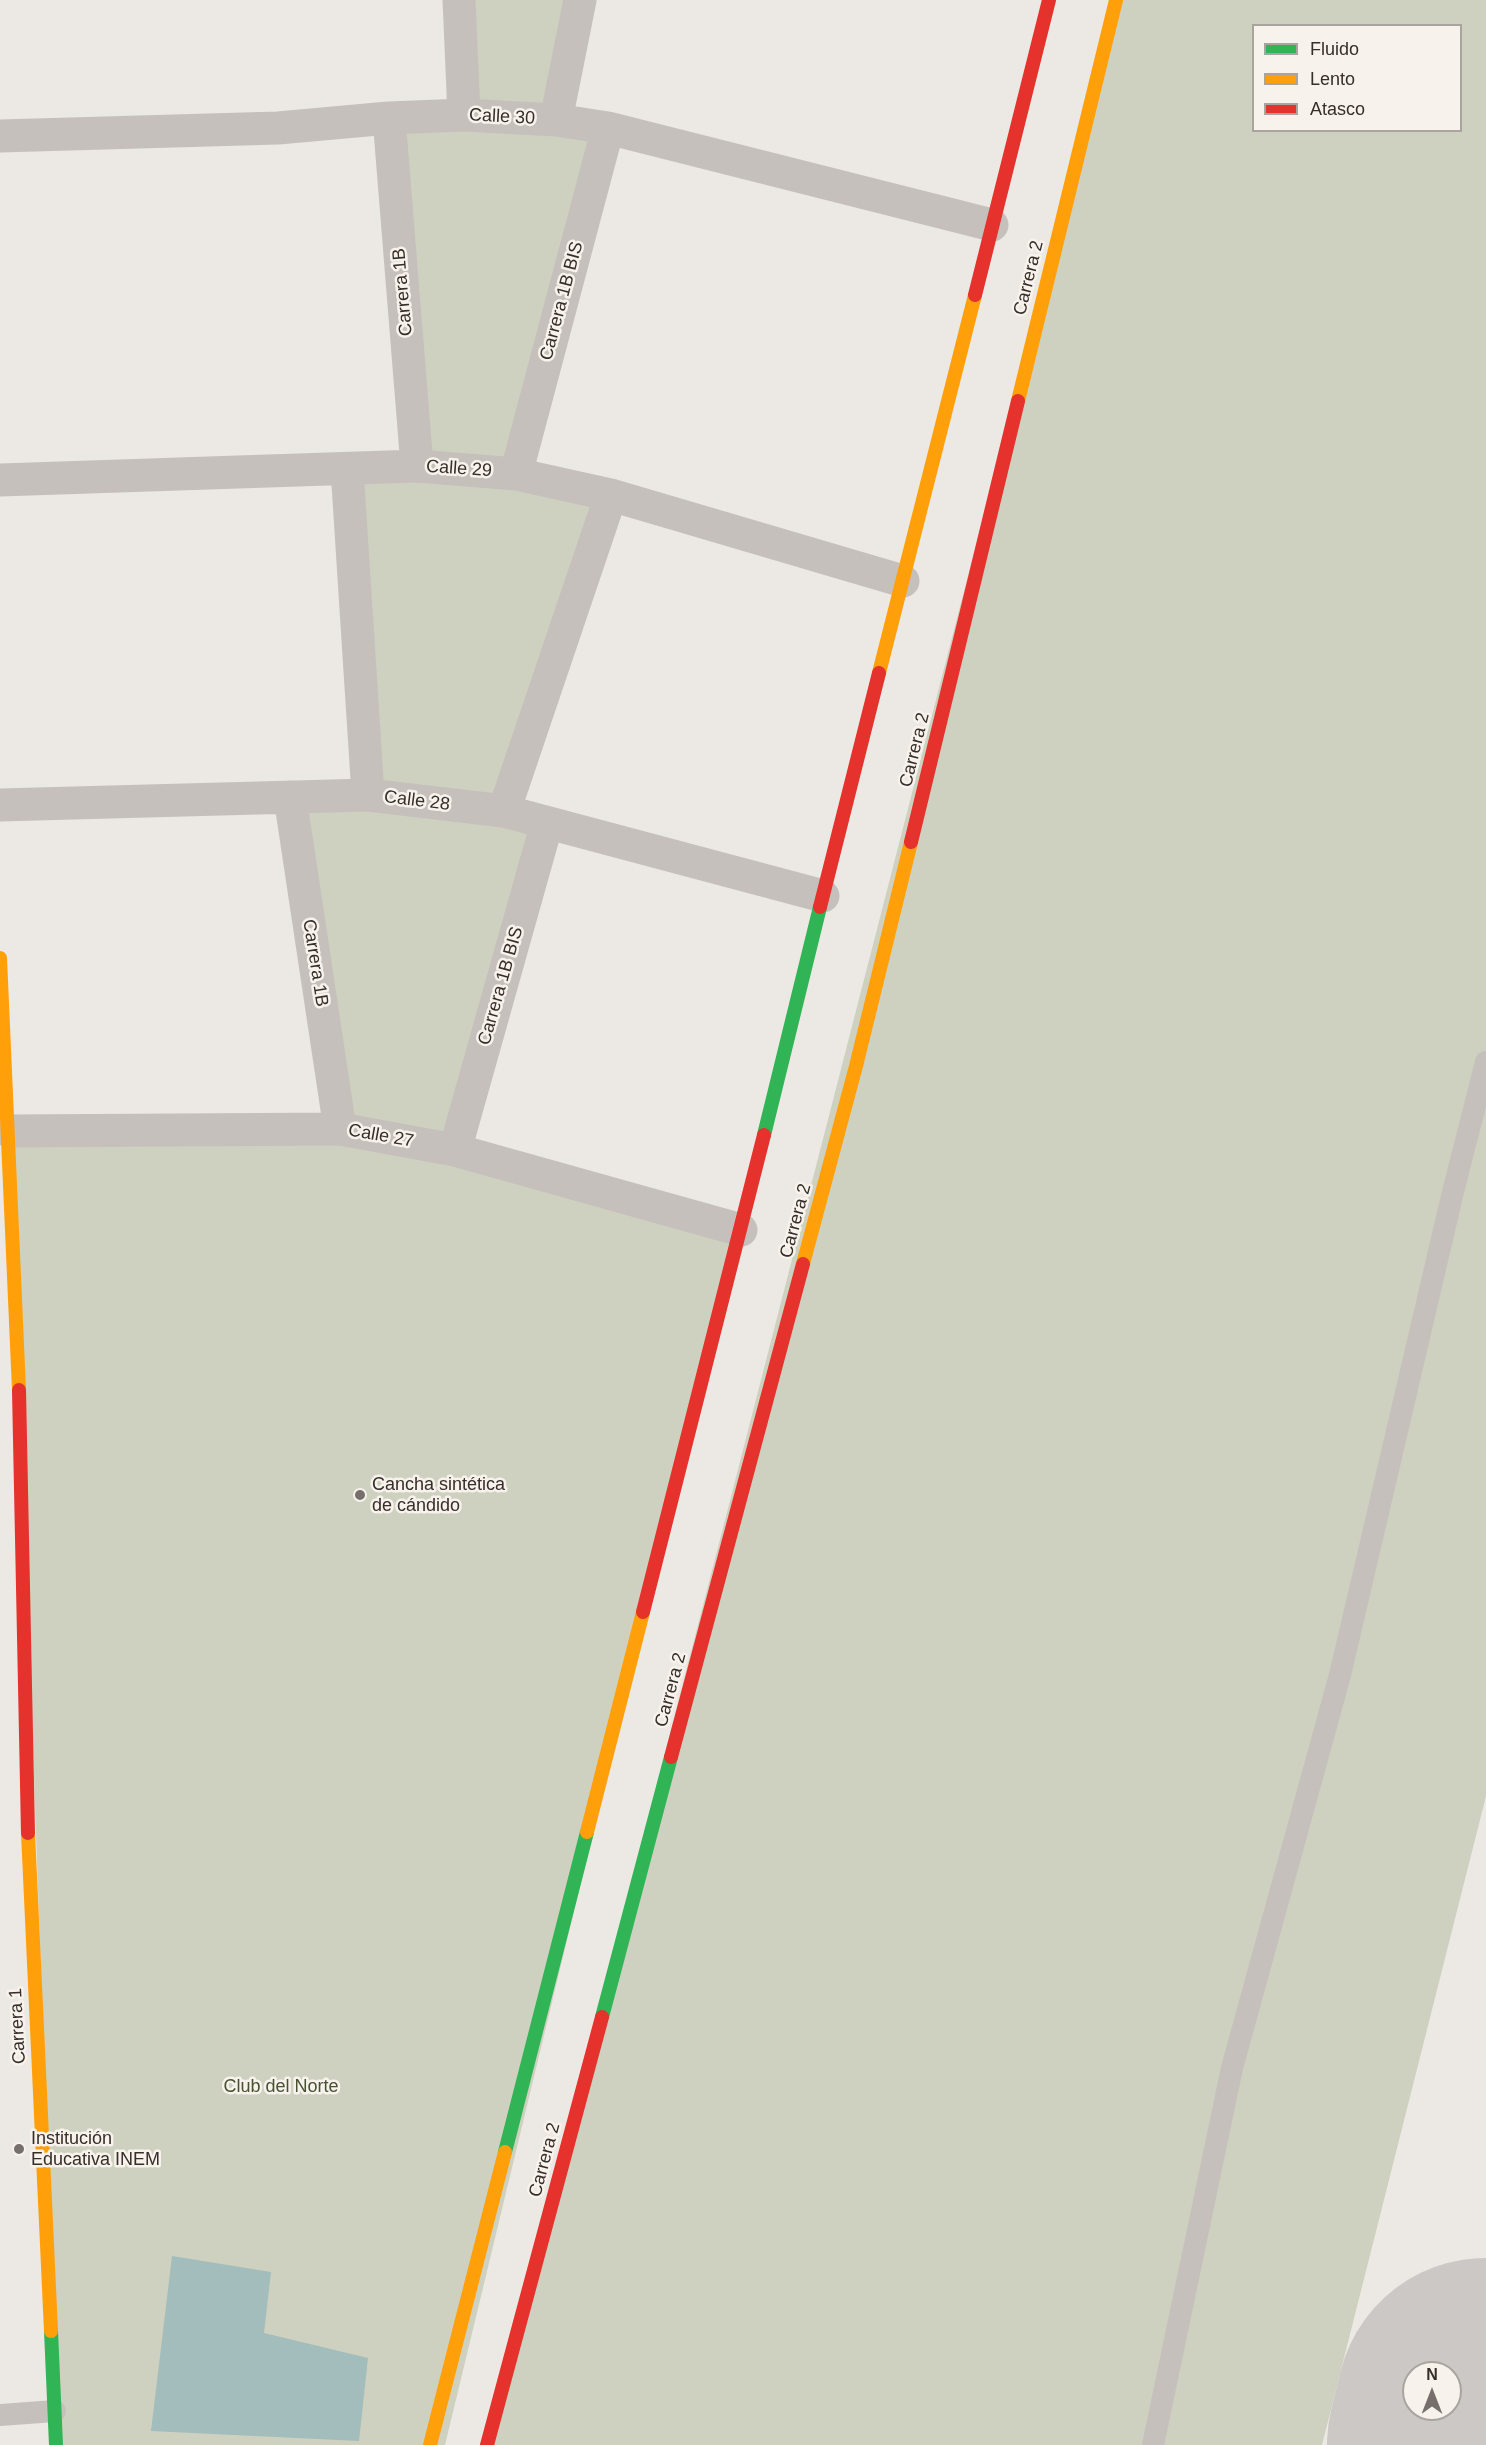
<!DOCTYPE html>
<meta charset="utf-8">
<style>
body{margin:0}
#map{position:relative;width:1486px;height:2445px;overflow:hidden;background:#ece8e4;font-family:Arial,sans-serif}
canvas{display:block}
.legend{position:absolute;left:1252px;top:24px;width:210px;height:108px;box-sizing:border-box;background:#f8f2ec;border:2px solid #aaa49f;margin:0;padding:8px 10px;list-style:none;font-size:18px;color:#362e2b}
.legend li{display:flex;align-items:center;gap:12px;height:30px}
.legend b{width:30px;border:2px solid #aaa49f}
.north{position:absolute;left:1402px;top:2361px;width:60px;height:60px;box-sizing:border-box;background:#f8f2ec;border:2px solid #aaa49f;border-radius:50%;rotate:0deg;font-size:16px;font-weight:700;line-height:24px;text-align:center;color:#362e2b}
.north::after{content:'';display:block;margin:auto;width:21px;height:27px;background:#766f6c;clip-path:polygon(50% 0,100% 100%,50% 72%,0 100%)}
</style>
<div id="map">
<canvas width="1486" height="2445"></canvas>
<ul class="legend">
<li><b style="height:8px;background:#30b455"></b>Fluido</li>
<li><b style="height:8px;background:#ff9f0a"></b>Lento</li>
<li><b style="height:8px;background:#e5322d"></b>Atasco</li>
</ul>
<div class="north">N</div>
</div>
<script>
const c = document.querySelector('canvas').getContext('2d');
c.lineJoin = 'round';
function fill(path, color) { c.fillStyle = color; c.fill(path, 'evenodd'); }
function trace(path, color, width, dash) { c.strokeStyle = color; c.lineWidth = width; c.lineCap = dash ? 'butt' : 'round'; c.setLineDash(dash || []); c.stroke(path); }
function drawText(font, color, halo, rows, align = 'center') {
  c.font = font + ' Arial,sans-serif'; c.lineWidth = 5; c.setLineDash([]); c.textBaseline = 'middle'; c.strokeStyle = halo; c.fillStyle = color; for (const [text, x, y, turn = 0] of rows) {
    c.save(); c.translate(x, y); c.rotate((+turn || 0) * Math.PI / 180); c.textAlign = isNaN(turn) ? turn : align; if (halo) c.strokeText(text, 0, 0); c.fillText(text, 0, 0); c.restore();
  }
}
fill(new Path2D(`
 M461,0H576L553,118L607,128L515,473L608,495L505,815L542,822L449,1153L741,1220L445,2445H58L11,1139L349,1133L293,799L370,798L349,471L417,465L391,119L466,117Z
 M1116,0H1486V1796L1322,2445H487ZM1254,26H1460V130H1254Z`), '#ced1bf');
fill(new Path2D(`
 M172,2256L271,2272L264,2333L368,2358L359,2441L151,2431Z`), '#a2bdbb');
trace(new Path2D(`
 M1477,2445L1486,2408`), '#ccc8c6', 300);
trace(new Path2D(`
 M0,2415L55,2411
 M1153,2445L1232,2068L1340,1675L1452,1196L1486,1062`), '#c6c0bc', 22);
trace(new Path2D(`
 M459,0L464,115
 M389,118L417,466
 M556,120L580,0
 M0,136L278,128L389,118L464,115L556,120L608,128L992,225
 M347,469L368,795
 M516,474L608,128
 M0,480L417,466L516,474L611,495L903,581
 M290,797L340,1129
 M0,805L368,795L504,811L823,896
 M504,811L611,495
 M9,1131L340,1129L455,1150L741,1230
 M455,1150L547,823`), '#c6c0bc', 33);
trace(new Path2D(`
 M764,1135L820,907
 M602,2017L671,1757
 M505,2152L587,1832
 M51,2331L56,2445`), '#30b455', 14);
trace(new Path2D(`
 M1018,401L1116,0
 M879,673L975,295
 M0,958L19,1390
 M803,1264L856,1066L911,842
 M587,1832L643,1612
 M28,1833L51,2331
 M430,2445L505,2152`), '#ff9f0a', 14);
trace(new Path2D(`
 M975,295L1049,0
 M911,842L1018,401
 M820,907L879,673
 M19,1390L28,1833
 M643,1612L764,1135
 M671,1757L803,1264
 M487,2445L602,2017`), '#e5322d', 14);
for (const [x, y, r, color] of [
 [360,1495,6,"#766f6c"],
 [19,2149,6,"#766f6c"]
]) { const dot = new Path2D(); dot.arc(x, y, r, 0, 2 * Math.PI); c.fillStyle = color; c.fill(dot); trace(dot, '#f8f2ec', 2); }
drawText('18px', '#362e2b', '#f8f2ec', [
 ["Calle 30",502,117,3],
 ["Carrera 2",1029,278,-76],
 ["Carrera 1B",403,292,-95],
 ["Carrera 1B BIS",562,301,-75],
 ["Calle 29",459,469,4],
 ["Carrera 2",915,750,-76],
 ["Calle 28",417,801,7],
 ["Carrera 1B",315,963,81],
 ["Carrera 1B BIS",501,986,-74],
 ["Calle 27",381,1136,10],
 ["Carrera 2",796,1221,-75],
 ["Carrera 2",671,1690,-75],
 ["Carrera 1",18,2026,-93],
 ["Carrera 2",545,2160,-75]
]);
drawText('18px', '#362e2b', '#f8f2ec', [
 ["Cancha sintética",372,1485],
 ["de cándido",372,1506],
 ["Institución",31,2139],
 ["Educativa INEM",31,2160]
], 'left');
drawText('18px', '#475231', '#f8f2ec', [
 ["Club del Norte",281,2087]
]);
</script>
